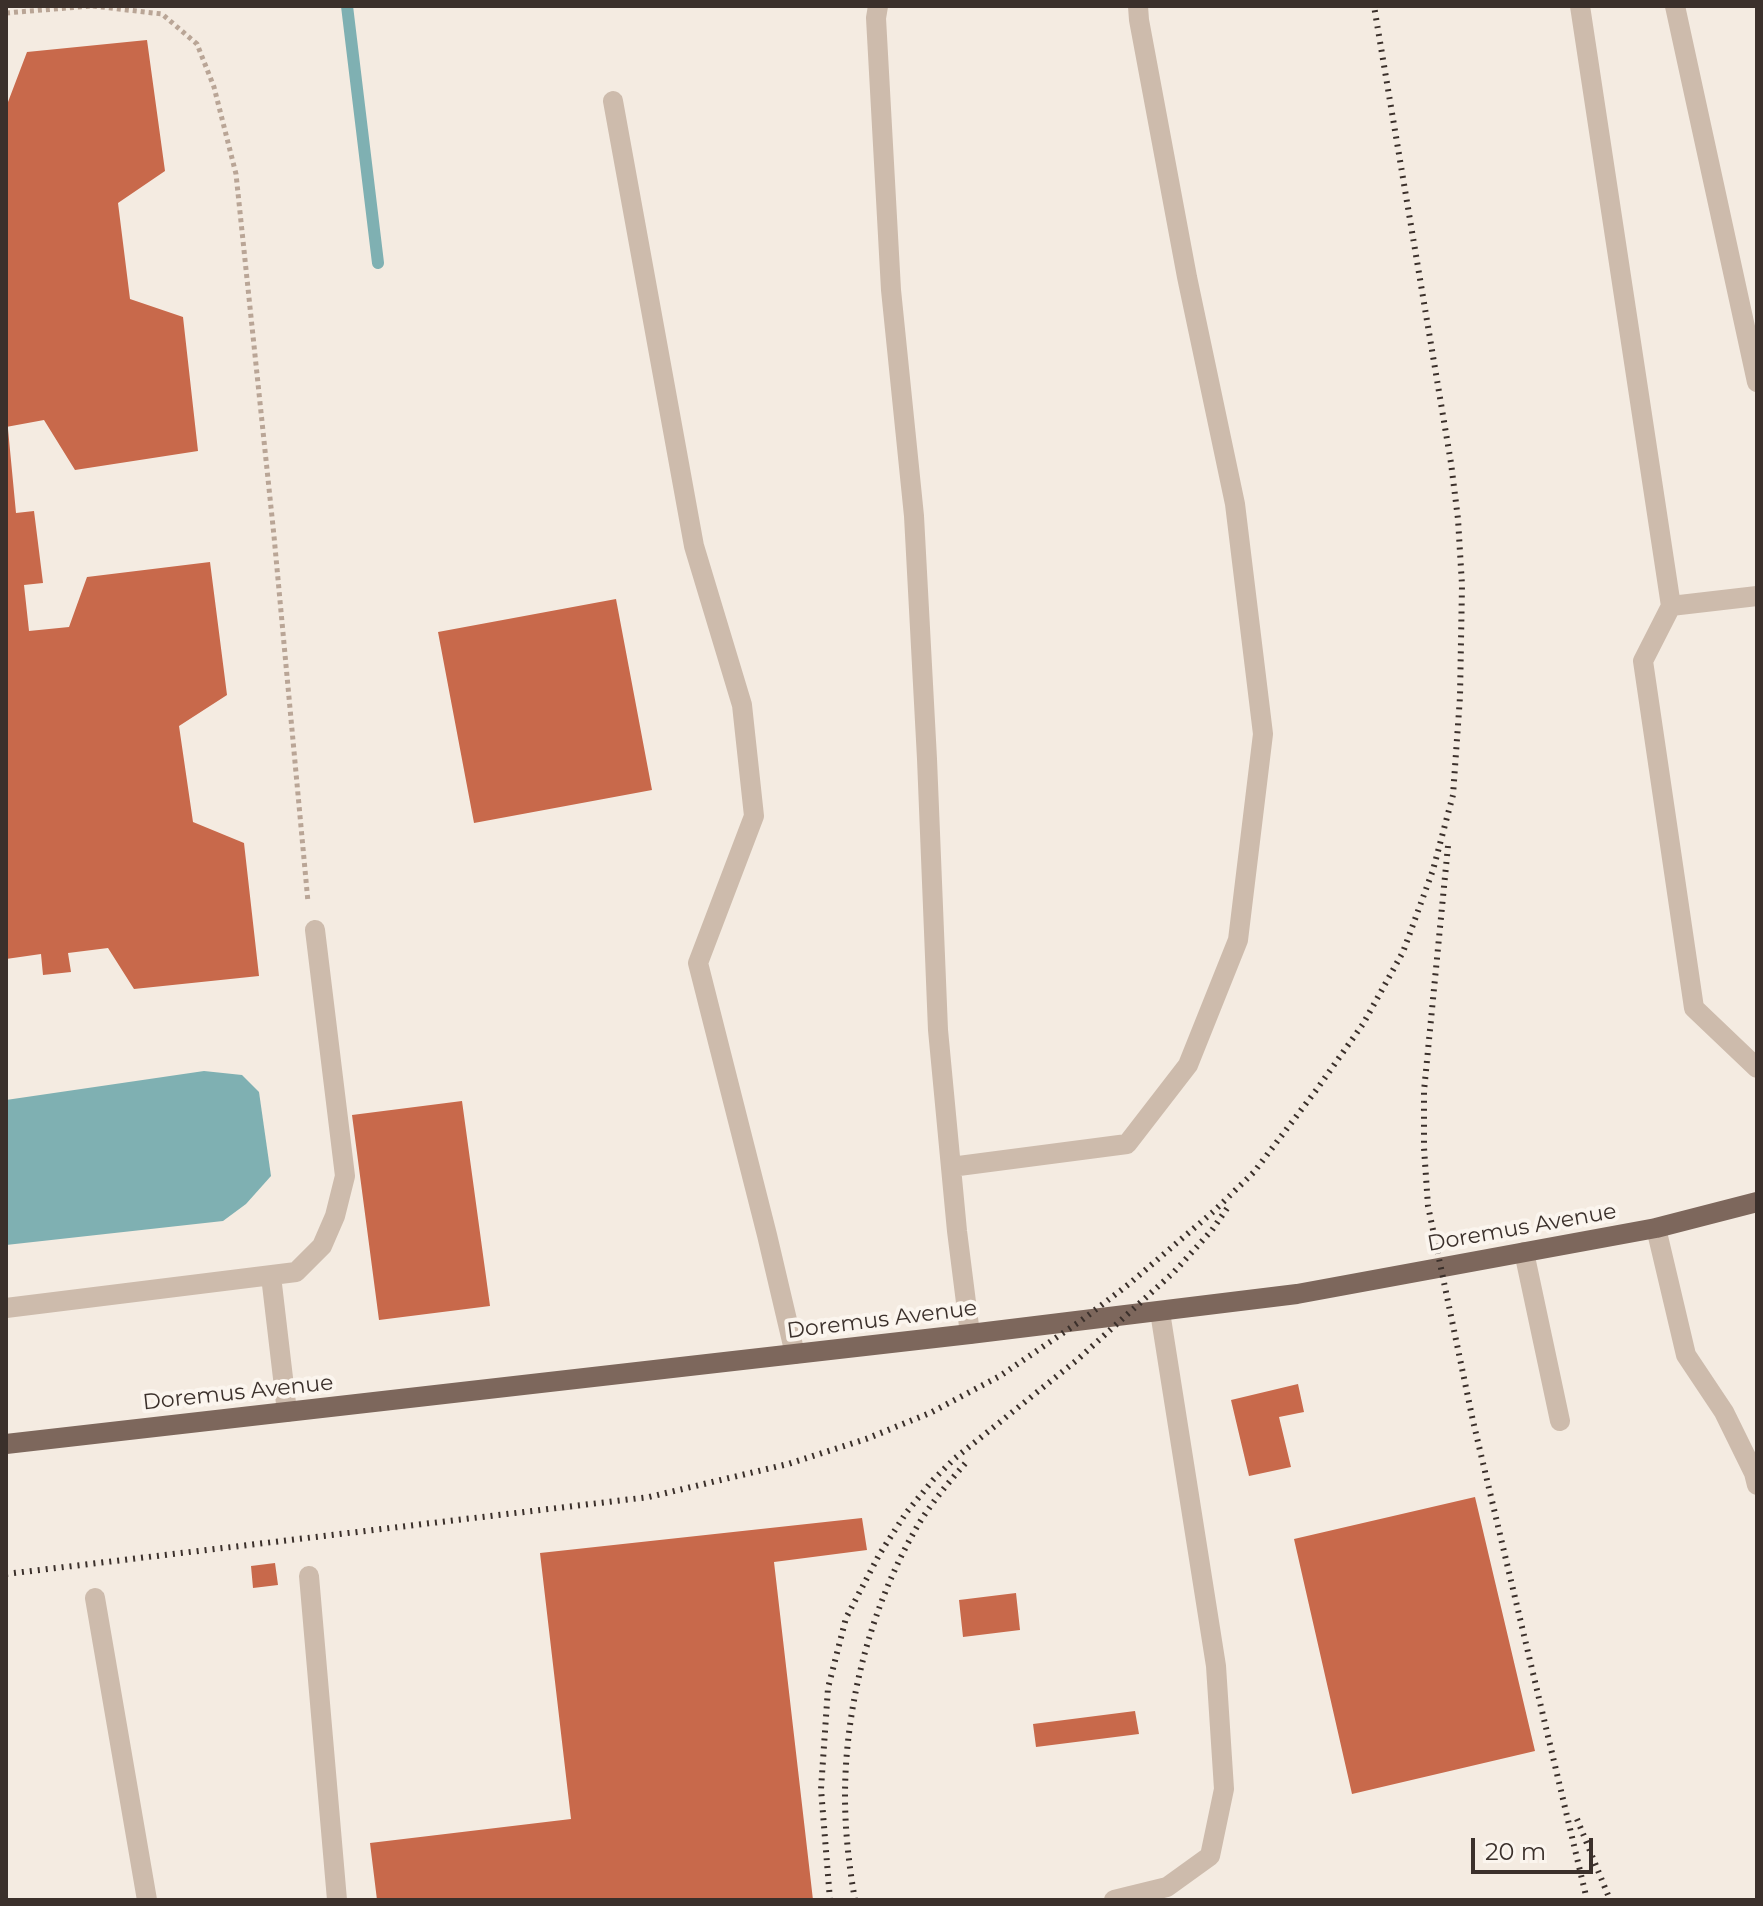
<!DOCTYPE html>
<style>
body{margin:0}
#map{position:relative;width:1763px;height:1906px;overflow:hidden;background:#f4ebe1;font-family:Montserrat,sans-serif}
canvas{display:block}
.frame{position:absolute;inset:0;border:8px solid #3b302b;pointer-events:none}
.scale{position:absolute;left:1471px;top:1838px;width:122px;height:36px;box-sizing:border-box;border:4px solid #3b302b;border-top:0;padding-left:10px;font-size:24px;line-height:28px;white-space:nowrap;color:#3b302b;-webkit-text-stroke:6px #fbf5ee;paint-order:stroke}
</style>
<div id="map">
<canvas width="1763" height="1906"></canvas>
<div class="frame"></div>
<div class="scale">20 m</div>
</div>
<script>
const c = document.querySelector('canvas').getContext('2d');
c.lineJoin = 'round';
function fill(path, color) { c.fillStyle = color; c.fill(path, 'evenodd'); }
function trace(path, color, width, dash) { c.strokeStyle = color; c.lineWidth = width; c.lineCap = dash ? 'butt' : 'round'; c.setLineDash(dash || []); c.stroke(path); }
function drawText(font, color, halo, rows, align = 'center') {
  c.font = font + ' Montserrat,sans-serif'; c.lineWidth = 8; c.setLineDash([]); c.textBaseline = 'middle'; c.strokeStyle = halo; c.fillStyle = color; for (const [text, x, y, turn = 0] of rows) {
    c.save(); c.translate(x, y); c.rotate((+turn || 0) * Math.PI / 180); c.textAlign = isNaN(turn) ? turn : align; if (halo) c.strokeText(text, 0, 0); c.fillText(text, 0, 0); c.restore();
  }
}
fill(new Path2D(`
 M204,1071L242,1075L259,1092L271,1176L246,1204L223,1221L6,1245V1100Z`), '#7fb0b2');
trace(new Path2D(`
 M347,6L378,263`), '#7fb0b2', 12);
fill(new Path2D(`
 M147,40L165,171L118,203L130,299L183,317L198,451L75,470L44,420L6,427V102H8L27,52Z
 M6,429H8L16,513L34,511L43,583L24,585L29,631L69,627L87,577L210,562L227,695L179,726L193,822L244,843L259,976L134,989L108,948L68,953L71,972L43,975L41,954L6,959Z
 M616,599L652,790L474,823L438,632Z
 M462,1101L490,1306L379,1320L352,1115Z
 M1298,1384L1304,1412L1279,1417L1291,1467L1249,1476L1231,1400Z
 M1475,1497L1535,1751L1352,1794L1294,1539Z
 M862,1518L867,1550L774,1562L813,1900H377L370,1843L571,1819L540,1553Z
 M275,1563L278,1585L253,1588L251,1566Z
 M1016,1593L1020,1630L963,1637L959,1600Z
 M1135,1711L1139,1734L1036,1747L1033,1724Z`), '#c8694b');
trace(new Path2D(`
 M93,6L162,14L197,44L214,87L236,174L274,536L308,902
 M6,13L91,6`), '#b9a596', 5, [4, 4]);
trace(new Path2D(`
 M878,6L876,18L891,290L914,516L927,759L938,1030L957,1231L970,1334
 M1580,6L1671,606
 M1675,6L1757,382
 M613,101L694,546L742,705L754,816L698,963L767,1235L795,1354
 M1757,596L1671,606L1643,661L1694,1008L1757,1068
 M951,1167L1127,1144L1188,1065L1238,940L1263,734L1235,504L1187,277L1139,20L1138,6
 M1656,1228L1686,1355L1724,1412L1754,1473L1757,1485
 M1524,1252L1560,1421
 M271,1276L287,1412
 M6,1308L296,1272L322,1246L335,1216L345,1176L315,930
 M309,1576L337,1900
 M95,1598L147,1900
 M1114,1900L1167,1887L1210,1856L1224,1789L1216,1666L1160,1312`), '#cdbbac', 20);
trace(new Path2D(`
 M6,1444L970,1334L1297,1294L1656,1228L1757,1202`), '#7d675c', 20);
trace(new Path2D(`
 M1448,846L1424,1091V1148L1428,1206L1473,1421L1587,1900
 M6,1574L649,1497L788,1464L866,1439L930,1413L1000,1376L1082,1320L1129,1284L1214,1211L1254,1172L1317,1089L1363,1024L1403,952L1433,870L1453,795L1460,697L1462,585L1458,519L1451,463L1374,6
 M1577,1819L1610,1900
 M830,1900L821,1789L828,1688L846,1618L879,1555L906,1513L933,1480L954,1459L1077,1360L1174,1272L1212,1230L1228,1207
 M855,1900C849,1866 845,1831 845,1796C845,1707 870,1610 914,1532C929,1505 949,1482 969,1459`), '#3b302b', 6, [2, 6]);
drawText('22px', '#3b302b', '#fbf5ee', [
 ["Doremus Avenue",1522,1228,-10],
 ["Doremus Avenue",882,1320,-7],
 ["Doremus Avenue",238,1393,-6]
]);
</script>
